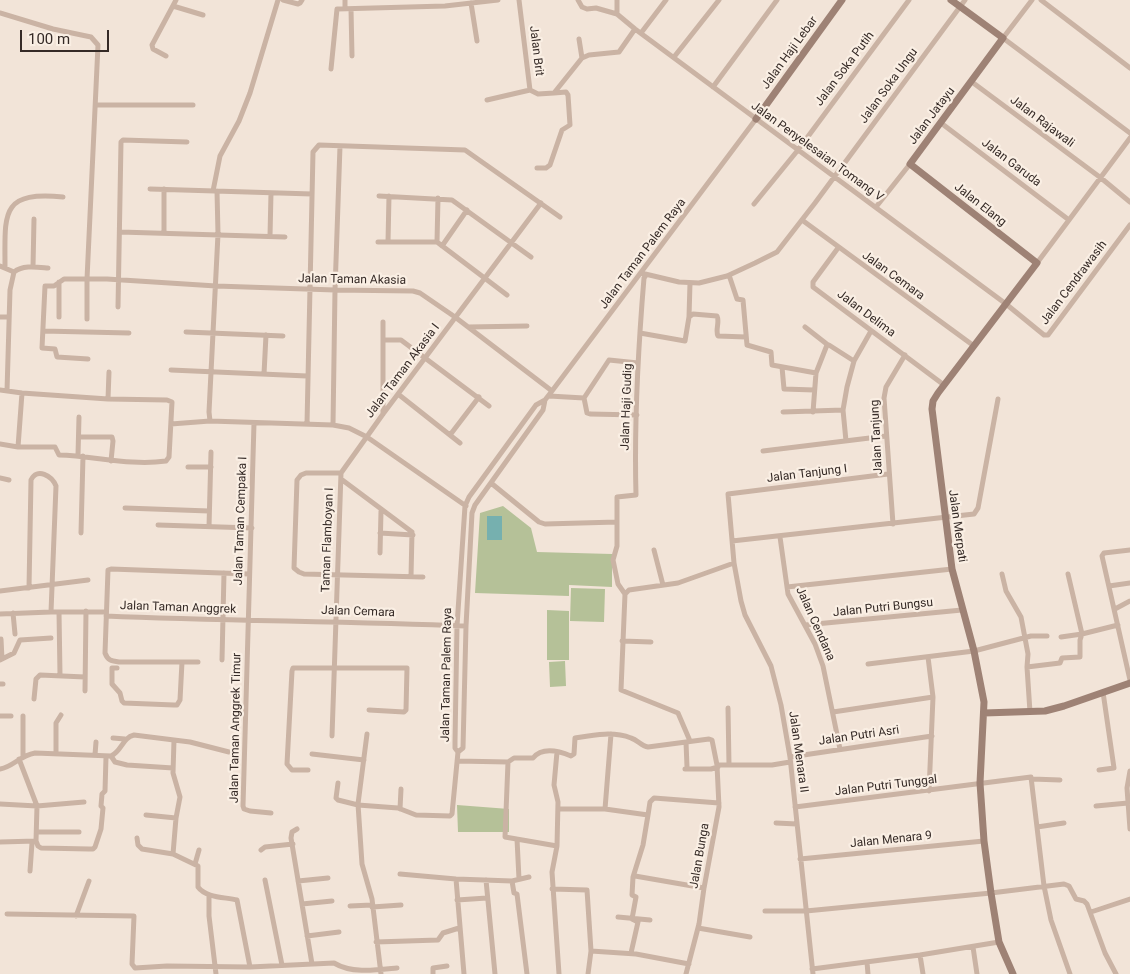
<!DOCTYPE html>
<style>
body{margin:0}
#map{position:relative;width:1130px;height:974px;overflow:hidden;background:#f2e4d8;font-family:Roboto,sans-serif}
canvas{display:block}
.scale{position:absolute;left:20px;top:30px;width:89px;height:22px;box-sizing:border-box;border:2px solid #352a26;border-top:0;padding-left:6px;font-size:15px;line-height:18px;white-space:nowrap;color:#352a26;-webkit-text-stroke:4px #faefe4;paint-order:stroke}
</style>
<div id="map">
<canvas width="1130" height="974"></canvas>
<div class="scale">100 m</div>
</div>
<script>
const c = document.querySelector('canvas').getContext('2d');
c.lineJoin = 'round';
function fill(path, color) { c.fillStyle = color; c.fill(path, 'evenodd'); }
function trace(path, color, width, dash) { c.strokeStyle = color; c.lineWidth = width; c.lineCap = dash ? 'butt' : 'round'; c.setLineDash(dash || []); c.stroke(path); }
function drawText(font, color, halo, rows, align = 'center') {
  c.font = font + ' Roboto,sans-serif'; c.lineWidth = 4.5; c.setLineDash([]); c.textBaseline = 'middle'; c.strokeStyle = halo; c.fillStyle = color; for (const [text, x, y, turn = 0] of rows) {
    c.save(); c.translate(x, y); c.rotate((+turn || 0) * Math.PI / 180); c.textAlign = isNaN(turn) ? turn : align; if (halo) c.strokeText(text, 0, 0); c.fillText(text, 0, 0); c.restore();
  }
}
fill(new Path2D(`
 M503,506L531,528L537,552L612,554V587L569,585V596L475,593L480,513Z
 M571,588L605,589L604,622L570,621Z
 M547,610L569,611V660H547Z
 M565,661L566,686L550,687L549,662Z
 M457,805L509,809V832H458Z`), '#b5c198');
fill(new Path2D(`
 M487,516H502V540H487Z`), '#76b0af');
trace(new Path2D(`
 M283,0L298,4L300,3L302,0
 M519,0L530,90L538,94L554,93L582,58L589,55L619,52L635,29
 M578,0L582,7L587,9L596,8L617,14L635,29L1006,304L1044,335H1048L1130,225
 M617,0V14
 M1032,0L1003,38L1130,133
 M1041,0L1130,68
 M471,3L477,41
 M173,6L203,15
 M345,8V0
 M351,9L352,56
 M0,13L53,29L91,37L98,45L87,279V319
 M641,33L666,0
 M579,39L582,58
 M166,56L153,49L152,45L176,0
 M674,57L719,0
 M331,69L337,9L445,6L498,0
 M972,82L1101,178L1130,202
 M713,87L777,0
 M487,100L530,90
 M96,105H193
 M941,123L1069,220
 M537,168H546L550,165L562,130L570,125L568,95L566,92L554,93
 M150,189L312,194
 M213,191L220,156L239,121L250,93L278,0
 M379,196L452,200L531,257
 M754,204L798,150L909,0
 M876,207L910,164
 M802,220L974,346
 M120,232L285,237
 M164,233V189
 M270,236L271,193
 M378,242H437L507,295
 M388,242L389,196
 M437,242L438,198
 M442,246L467,210
 M838,248L813,282V287L944,385
 M1037,263L1130,138
 M0,266L14,272
 M5,267C5,213 0,191 63,197
 M33,267L34,219
 M14,272C23,265 36,267 48,268
 M641,273L679,282L699,283L727,276L755,263L777,252L815,203L965,0
 M729,275L737,299L743,300L747,345L771,352L772,365L816,373
 M118,307L121,142L123,140L187,142
 M0,317H9
 M59,317V282
 M689,317L690,283
 M468,327L527,326
 M805,327L828,345
 M43,331L129,333
 M186,332L283,336
 M640,333L685,341L689,317L693,314L717,316C720,322 715,330 718,336L746,337
 M383,340H401L489,406
 M88,359L57,357L55,349L42,348L45,286H54L64,279H107L216,286L335,290L413,291L420,293L455,317L552,391
 M782,367L784,389L814,390
 M171,370L307,376
 M264,374L266,335
 M0,390L22,393L108,399L167,400L172,402L169,457L166,461C130,466 95,456 59,455L55,447H18L0,444
 M7,391L10,290L14,272
 M398,394L460,443
 M549,396L584,398
 M108,399L109,372
 M783,412L843,410
 M813,412L816,373L827,345H829L854,361
 M383,414V322
 M637,415L590,414L587,413L584,398L609,360L638,363
 M210,421L209,412L218,234L217,191
 M254,423L243,806L244,809L250,811L271,813
 M171,424L210,421L333,425L349,428L367,437L466,506
 M307,424L313,152L319,145L465,150L560,217
 M333,425L335,290L340,146
 M450,435L479,397
 M80,437H112L113,441L111,461
 M846,441L843,410L847,387L854,361L871,331
 M18,447L22,393
 M763,451L886,436
 M78,455L79,417
 M188,467H211
 M341,473H306L301,475L297,480L294,568L299,572L304,574L423,577
 M0,478L9,480
 M341,479L412,532L411,577
 M491,483L539,522L545,524L617,522
 M125,508L209,511
 M893,524L884,398L886,387L905,355
 M158,525L252,528
 M209,527L211,452
 M81,533L83,456
 M380,533L413,535
 M780,537L788,594L815,644L823,666L840,749
 M732,541L974,514L978,508L998,399
 M654,550L663,585
 M1130,550L1104,553L1102,556L1130,680
 M380,553L381,511
 M1002,574L1006,591L1021,617L1028,654L1027,667L1060,663L1062,658L1080,657V640L1082,634L1061,637
 M1068,574L1082,634L1118,625
 M1109,586L1130,583
 M787,587L952,569
 M29,588L31,480C37,467 52,476 56,486L51,612
 M0,591L88,580
 M625,594L618,584L613,560L617,546V497L636,495C634,423 638,350 644,278L646,275
 M1115,609L1130,601
 M59,612L60,675
 M13,613L15,634
 M0,614L51,612H106
 M106,616C226,621 346,621 466,626
 M805,625L962,610
 M1,639L2,659
 M622,641L651,642
 M928,657L933,697L929,791
 M0,660L14,653L20,640L51,638
 M222,660L224,573
 M198,662H119C112,661 108,661 105,653L108,570L111,569L249,574
 M868,664L974,651L1031,636H1047
 M1027,667L1030,712
 M117,668H112V684L120,693L122,701L124,703L174,705H177L180,700L182,662
 M0,684H3
 M85,691L86,611
 M34,699L36,679L40,675L85,677
 M728,708L729,765
 M833,712L933,697
 M0,716H11
 M367,734L358,804L362,864L372,899L381,974
 M332,736L341,473L383,414L541,203
 M113,738L125,739
 M690,741L678,713L621,690L625,594L629,590L678,583L734,563
 M686,742L687,767
 M458,752L463,748L466,626L472,513L475,505L543,410L545,400
 M557,752L554,785L558,802L557,846L552,872L559,974
 M56,753V723L61,715
 M312,754L364,760
 M95,755L96,742
 M23,756V716
 M111,756L115,762L127,765L173,768
 M790,757L932,736
 M19,759L37,806L36,841
 M457,761L508,762L514,758H533C542,747 559,751 571,756L574,754L575,738C593,735 613,731 631,738C638,740 641,746 648,747L709,739L712,740L717,765L719,807L704,888L699,924L686,974
 M508,762L505,837L557,846
 M717,765H772L790,762
 M0,769C13,767 19,756 35,753L111,756C122,751 122,738 134,735L190,742L229,752
 M685,769H711L718,767
 M308,770H292L287,764L292,671L293,668H407L406,710L404,712L369,710
 M1099,770L1114,768L1103,692
 M1130,771L1127,788L1130,829
 M1032,779L1060,780
 M338,783L336,798L338,800L358,805L398,808L416,815L450,816L452,814L458,752L455,748V742L457,626L465,506L469,497L536,405L545,400L552,391L756,119
 M0,804L37,806L84,802
 M1096,806L1128,803
 M795,807L1031,777L1044,886L1051,920L1070,974
 M400,809L401,789
 M558,809H605L648,815L650,802L654,798L719,803
 M605,809L611,734
 M146,815L176,818
 M776,823L797,824
 M1037,827L1064,823
 M297,829L292,832L291,838L312,964
 M37,832H79
 M137,838L138,845L142,849L173,854L198,866V887C206,898 225,897 237,900L250,967
 M517,839L519,879
 M36,841L38,846L41,848L89,849H93L95,847L101,829L103,808L101,806L102,794L105,791L106,757
 M0,842L36,841
 M261,850L265,847L293,844
 M173,854L176,818L180,797L173,773L174,740
 M800,859L984,841
 M195,864L199,850
 M30,871L32,843
 M400,874L456,879L512,881L529,877
 M635,876L704,888
 M456,879L464,974
 M265,880L282,965
 M486,880L495,974
 M298,881L328,878
 M512,881L514,893L517,894L527,974
 M552,889L587,890L591,951L588,974
 M209,895V916L216,974
 M457,900L487,898
 M302,904L332,901
 M350,906L372,905
 M372,907L401,905
 M765,911H806L991,893L1064,884L1069,886L1076,899L1084,901L1087,904L1105,953L1116,974
 M1091,912L1130,899
 M7,914L134,916L132,964L135,968L167,966L250,967L334,963C352,974 377,970 397,968
 M76,916L89,881
 M618,917L650,920
 M698,928L750,937
 M307,936L339,932
 M376,942L438,940L443,933L459,928
 M973,947L977,974
 M591,951L636,954L689,964
 M631,953L638,922L632,919L636,897L632,895L633,877L643,845L648,815
 M920,955L923,974
 M867,962L868,974
 M812,969L920,955L999,942
 M433,974V968L447,966
 M813,974L790,757L781,705L771,666L745,615L741,601L734,563L728,494L888,474`), '#cab3a4', 5);
trace(new Path2D(`
 M951,0L1003,38L910,164L1037,263L938,393L933,401L932,409L952,569L974,651L984,702L980,783L984,841L991,893L999,942L1013,974
 M756,119L842,0
 M984,713L1045,711L1064,706L1130,683`), '#9e8275', 7);
drawText('12px', '#352a26', '#faefe4', [
 ["Jalan Brit",536,51,83],
 ["Jalan Haji Lebar",790,53,-54],
 ["Jalan Soka Putih",845,69,-53],
 ["Jalan Soka Ungu",889,86,-54],
 ["Jalan Jatayu",932,116,-53],
 ["Jalan Rajawali",1042,122,37],
 ["Jalan Penyelesaian Tomang V",817,152,36],
 ["Jalan Garuda",1011,163,37],
 ["Jalan Elang",980,205,38],
 ["Jalan Taman Palem Raya",643,254,-53],
 ["Jalan Cemara",893,276,36],
 ["Jalan Taman Akasia",352,280,1],
 ["Jalan Cendrawasih",1074,283,-53],
 ["Jalan Delima",866,314,37],
 ["Jalan Taman Akasia I",403,371,-53],
 ["Jalan Haji Gudig",627,407,-88],
 ["Jalan Tanjung",877,437,-93],
 ["Jalan Tanjung I",807,474,-7],
 ["Jalan Taman Cempaka I",241,521,-88],
 ["Jalan Merpati",957,526,82],
 ["Taman Flamboyan I",328,540,-88],
 ["Jalan Taman Anggrek",178,608,2],
 ["Jalan Putri Bungsu",883,608,-6],
 ["Jalan Cemara",358,612,2],
 ["Jalan Cendana",815,624,66],
 ["Jalan Taman Palem Raya",447,675,-89],
 ["Jalan Taman Anggrek Timur",236,728,-89],
 ["Jalan Putri Asri",859,736,-8],
 ["Jalan Menara II",798,752,82],
 ["Jalan Putri Tunggal",886,786,-7],
 ["Jalan Menara 9",891,840,-6],
 ["Jalan Bunga",700,856,-80]
]);
</script>
